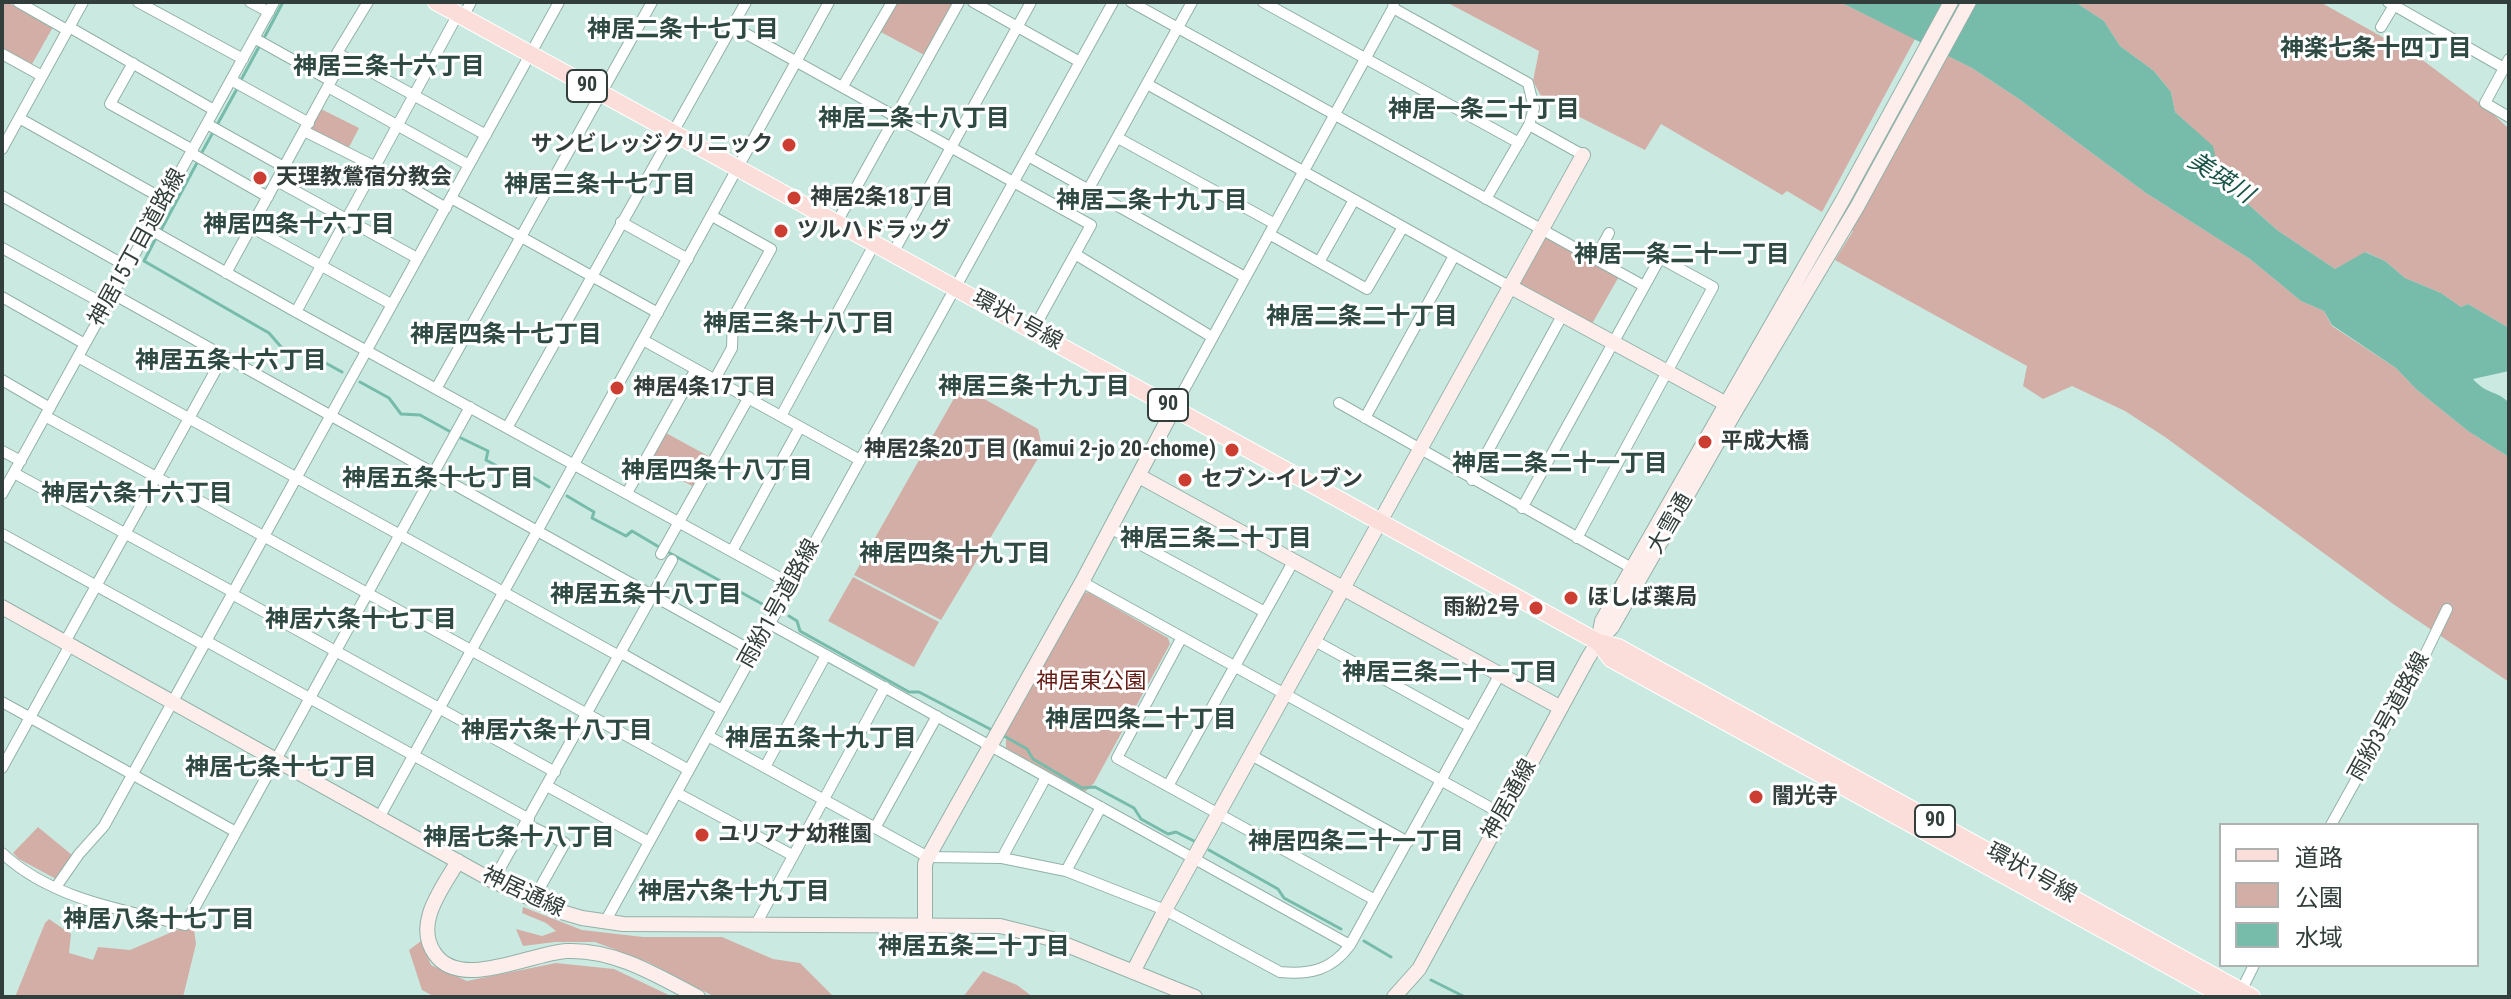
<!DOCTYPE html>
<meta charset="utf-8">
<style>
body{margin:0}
#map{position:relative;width:2511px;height:999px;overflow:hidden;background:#caeae1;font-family:"Roboto Condensed","Noto Sans JP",sans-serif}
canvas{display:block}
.frame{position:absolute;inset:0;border:4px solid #323e3b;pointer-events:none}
.legend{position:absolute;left:2219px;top:823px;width:260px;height:144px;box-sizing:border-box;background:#fff;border:2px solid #adb2b1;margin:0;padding:10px 14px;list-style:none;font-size:24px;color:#323e3b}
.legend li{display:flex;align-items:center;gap:16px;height:40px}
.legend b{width:40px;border:2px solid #adb2b1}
</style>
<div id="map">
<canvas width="2511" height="999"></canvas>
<div class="frame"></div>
<ul class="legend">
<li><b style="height:10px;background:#fbddd9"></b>道路</li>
<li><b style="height:22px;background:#d3aea7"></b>公園</li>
<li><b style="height:22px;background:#77bbab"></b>水域</li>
</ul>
</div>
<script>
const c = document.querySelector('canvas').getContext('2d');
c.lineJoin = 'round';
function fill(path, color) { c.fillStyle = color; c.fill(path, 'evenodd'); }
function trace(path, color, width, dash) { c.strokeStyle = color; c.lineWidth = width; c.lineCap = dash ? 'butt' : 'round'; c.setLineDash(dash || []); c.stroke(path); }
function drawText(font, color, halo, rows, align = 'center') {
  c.font = font + ' "Roboto Condensed","Noto Sans JP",sans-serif'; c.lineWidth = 6; c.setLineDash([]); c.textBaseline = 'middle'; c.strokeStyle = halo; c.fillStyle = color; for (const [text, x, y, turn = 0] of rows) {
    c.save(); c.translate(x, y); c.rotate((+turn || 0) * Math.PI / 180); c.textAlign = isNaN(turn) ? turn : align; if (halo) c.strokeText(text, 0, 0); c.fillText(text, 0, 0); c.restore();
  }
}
fill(new Path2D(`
 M2,2H7L53,27L32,64L2,48Z
 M892,2H959L928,57L877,30Z
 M1446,2H1840L1915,39L1822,212L1787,191L1782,195L1661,124L1645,150L1542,98L1533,81L1539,51Z
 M2075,2H2320L2420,58L2490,111L2509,129V328L2468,304L2461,307L2441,293L2405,278L2385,261L2366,252L2335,269L2277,230L2221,180L2212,146L2175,112L2171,92L2154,71L2120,46L2104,21Z
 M1932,48L1972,68L2019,99L2146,193L2250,259L2301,301L2324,311L2332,326L2396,368L2416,389L2468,431L2509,457V682L2396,606L2165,437L2125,411L2072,386L2043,399L2023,386L2027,366L1835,260L1853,231L1837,221Z
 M317,107L359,128L347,151L306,130Z
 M1542,230L1621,273L1589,329L1509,286Z
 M961,386L1038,429L1043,450L941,620L854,575Z
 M666,433L710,457L694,487L649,463Z
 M853,577L939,622L914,667L828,621Z
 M1088,592L1168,638L1170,644L1094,783L1085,792L1006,748V733L1082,594Z
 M38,827L72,855L56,879L19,859L13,853Z
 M523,907L582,930L643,937H722L773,959L800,963L834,997H715L648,962L595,942H555L523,946L516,929L542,936L556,931L546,923L522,913Z
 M49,919L71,934L69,953L93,960L98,947L130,950L193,923L196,944L183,997H15L45,923Z
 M421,941L431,965L467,981L556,963L614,969L673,997H435L422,990L409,950Z
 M983,971L1017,985L1033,997H963Z`), '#d3aea7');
fill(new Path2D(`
 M1840,2H2075L2104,21L2120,46L2154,71L2171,92L2175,112L2213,146L2221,180L2277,230L2335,269L2365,252L2385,261L2405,278L2441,293L2461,307L2468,304L2509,328V371L2473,379C2488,396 2496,389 2509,403V457L2468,431L2416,389L2396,368L2332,325L2324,311L2301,301L2250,259L2146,193L2019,99L1972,68Z`), '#77bbab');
trace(new Path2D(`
 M264,38L283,2
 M241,80L260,45
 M201,154L238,87
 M160,232L198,161
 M156,238L144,261L269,333L282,348L302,350L342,372
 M360,382L389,398L401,414L420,415L449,431
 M461,438L488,451L486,460L519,478L524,472L549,487
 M567,496L594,512L592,518L626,536L632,531L659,547
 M666,551L764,605
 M789,616L797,621L800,631L909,692H919L990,729
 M1004,736L1027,749L1033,759L1082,788L1095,787L1134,808L1141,819L1168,834L1176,832L1194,841
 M1209,850L1278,889L1284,898L1341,929
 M1364,941L1391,957
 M1431,980L1465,997`), '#77bbab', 3);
const street = new Path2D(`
 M18,2L67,30
 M138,2L243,59
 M250,2L269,12
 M368,2L337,53L486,135
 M973,2L1080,62
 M1131,2L1644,286
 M1263,2L1519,143
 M2388,2L2504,68
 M1393,8L1528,83L1534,108L1529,125L1486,199
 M463,17L471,2
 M732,26L1091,225L1033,330
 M69,27L214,110
 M2381,27L2396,2
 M254,38L331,81
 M2,54L42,76
 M2509,59L2485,103L2509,117
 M133,63L110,104L193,150
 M231,80L309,123
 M1147,84L1509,286
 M843,86L892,2
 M328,87L469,165
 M19,118L165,200
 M207,124L284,167
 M1529,125L1583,155
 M304,131L374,166L446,208
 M1118,138L1275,224
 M2,149L83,2
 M191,153L268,197
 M1028,156L1245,277
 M277,181L417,258
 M1088,190L1192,2
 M2,196L128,267
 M451,198L658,313
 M712,216L771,249L733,318L732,348L715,379
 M621,222L688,259
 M837,222L959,2
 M251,227L391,304
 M149,229L296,312L791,584
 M1269,234L1367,289L1403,227
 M2,248L106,305
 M893,253L1031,2
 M1075,254L1212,337
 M1595,259L1609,233
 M1319,262L1354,200
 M226,273L344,57
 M113,294L754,652
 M2,297L85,344
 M296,312L458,14
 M643,340L860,460
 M78,357L619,656
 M2,380L50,408
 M436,389L652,2
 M1339,403L1637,571
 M1174,408L1393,8L1394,2
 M45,416L689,770
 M781,416L875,243
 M1365,418L1454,256
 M507,428L746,2
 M2,451L21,461
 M14,473L233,592
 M1472,480L1563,314
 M627,493L696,369
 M2,494L274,2
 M1522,508L1660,258L1713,287L1577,538
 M1110,528L1263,611
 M2,534L204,645
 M732,551L800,427
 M661,554L749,397
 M1082,582L1502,814
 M232,594L555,772
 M770,624L1350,945
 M1182,637L1117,758L1375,900
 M206,641L529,819
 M1315,641L1471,727
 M65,642L223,357
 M621,653L722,710
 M2,702L236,832
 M708,736L928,857L1002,858L1066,871L1165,910L1280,972C1310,975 1332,970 1350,945L1500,674
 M1251,755L1408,842
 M765,767L826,655
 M2,768L70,645
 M547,786L649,842
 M1168,786L1293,562
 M677,793L792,855
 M380,816L829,2
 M526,824L565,843L533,900
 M2331,825L2422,661L2447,609
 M875,828L937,716
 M2,853C51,899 122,910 185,925L470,407
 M1002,858L1046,777
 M1066,871L1101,807
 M493,881L672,560
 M56,887L79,854L104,826L559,2
 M605,922L1113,2
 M755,926L885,687
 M2239,995L2254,965`);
const secondary = new Path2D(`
 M1509,286L1732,407
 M1139,476L1561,708
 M2,607L493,881L558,911L582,918L623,924L1000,926L1052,939L1195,997
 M1598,641L1602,621L1844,198L1951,2
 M458,861C443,888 413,923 435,954C461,991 530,953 567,951C615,949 658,976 698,997
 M925,925V864L928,857L1082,582L1174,408
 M1133,972L1165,910L1583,155
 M1394,997L1419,969L1588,658L1598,642L1612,627L1736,410L1857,207L1969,2`);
const primary = new Path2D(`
 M436,2L1598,642L1618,647L2252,997
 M1598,642L1611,659L2225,997`);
trace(street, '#92b1a8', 12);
trace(secondary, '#92b1a8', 16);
trace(primary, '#fff', 18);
trace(street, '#fff', 10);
trace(secondary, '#fdeeec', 14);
trace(primary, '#fbddd9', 16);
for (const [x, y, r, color] of [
 [789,145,8,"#cb3e31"],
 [260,178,8,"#cb3e31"],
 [794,198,8,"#cb3e31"],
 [781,231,8,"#cb3e31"],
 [617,388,8,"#cb3e31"],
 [1705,442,8,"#cb3e31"],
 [1232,450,8,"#cb3e31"],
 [1185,480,8,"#cb3e31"],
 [1571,598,8,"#cb3e31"],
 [1536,608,8,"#cb3e31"],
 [1756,797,8,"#cb3e31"],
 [702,835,8,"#cb3e31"]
]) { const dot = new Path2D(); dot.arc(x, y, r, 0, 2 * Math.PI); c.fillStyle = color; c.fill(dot); trace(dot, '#fff', 3); }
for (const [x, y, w] of [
 [587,86,40],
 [1168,405,40],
 [1935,821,40]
]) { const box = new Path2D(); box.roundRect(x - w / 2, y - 16, w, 32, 6); c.fillStyle = '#fff'; c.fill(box); trace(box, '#323e3b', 2); }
drawText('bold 20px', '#323e3b', null, [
 ["90",587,86],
 ["90",1168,405],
 ["90",1935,821]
]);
drawText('bold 22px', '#323e3b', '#fff', [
 ["サンビレッジクリニック",773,145,"right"],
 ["天理教鶯宿分教会",276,178],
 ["神居2条18丁目",810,198],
 ["ツルハドラッグ",797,231],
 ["神居4条17丁目",633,388],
 ["平成大橋",1721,442],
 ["神居2条20丁目 (Kamui 2-jo 20-chome)",1216,450,"right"],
 ["セブン-イレブン",1201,480],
 ["ほしば薬局",1587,598],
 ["雨紛2号",1520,608,"right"],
 ["闇光寺",1772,797],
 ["ユリアナ幼稚園",718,835]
], 'left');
drawText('22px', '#323e3b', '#fff', [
 ["神居15丁目道路線",138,248,-61],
 ["環状1号線",1017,321,29],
 ["大雪通",1671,524,-60],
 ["雨紛1号道路線",780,604,-61],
 ["雨紛3号道路線",2390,717,-61],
 ["神居通線",1510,800,-61],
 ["環状1号線",2031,874,29],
 ["神居通線",523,893,25]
]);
drawText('22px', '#641c15', '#fff', [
 ["神居東公園",1091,682]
]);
drawText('bold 24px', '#2f4a43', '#fff', [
 ["神居二条十七丁目",683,31],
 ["神楽七条十四丁目",2376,50],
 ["神居三条十六丁目",389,68],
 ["神居一条二十丁目",1484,111],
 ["神居二条十八丁目",914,120],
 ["神居三条十七丁目",600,186],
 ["神居二条十九丁目",1152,202],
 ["神居四条十六丁目",299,226],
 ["神居一条二十一丁目",1682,256],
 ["神居二条二十丁目",1362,318],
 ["神居三条十八丁目",799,325],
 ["神居四条十七丁目",506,336],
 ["神居五条十六丁目",231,362],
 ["神居三条十九丁目",1034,388],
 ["神居二条二十一丁目",1560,465],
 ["神居四条十八丁目",717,472],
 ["神居五条十七丁目",438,480],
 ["神居六条十六丁目",137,495],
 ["神居三条二十丁目",1216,540],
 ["神居四条十九丁目",955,555],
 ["神居五条十八丁目",646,596],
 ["神居六条十七丁目",361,621],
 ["神居三条二十一丁目",1450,674],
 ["神居四条二十丁目",1141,721],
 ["神居六条十八丁目",557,732],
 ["神居五条十九丁目",821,740],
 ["神居七条十七丁目",281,769],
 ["神居七条十八丁目",519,839],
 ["神居四条二十一丁目",1356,843],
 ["神居六条十九丁目",734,893],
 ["神居八条十七丁目",159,921],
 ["神居五条二十丁目",974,948]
]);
drawText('italic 24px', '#1a5448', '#fff', [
 ["美瑛川",2220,179,33]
]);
</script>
